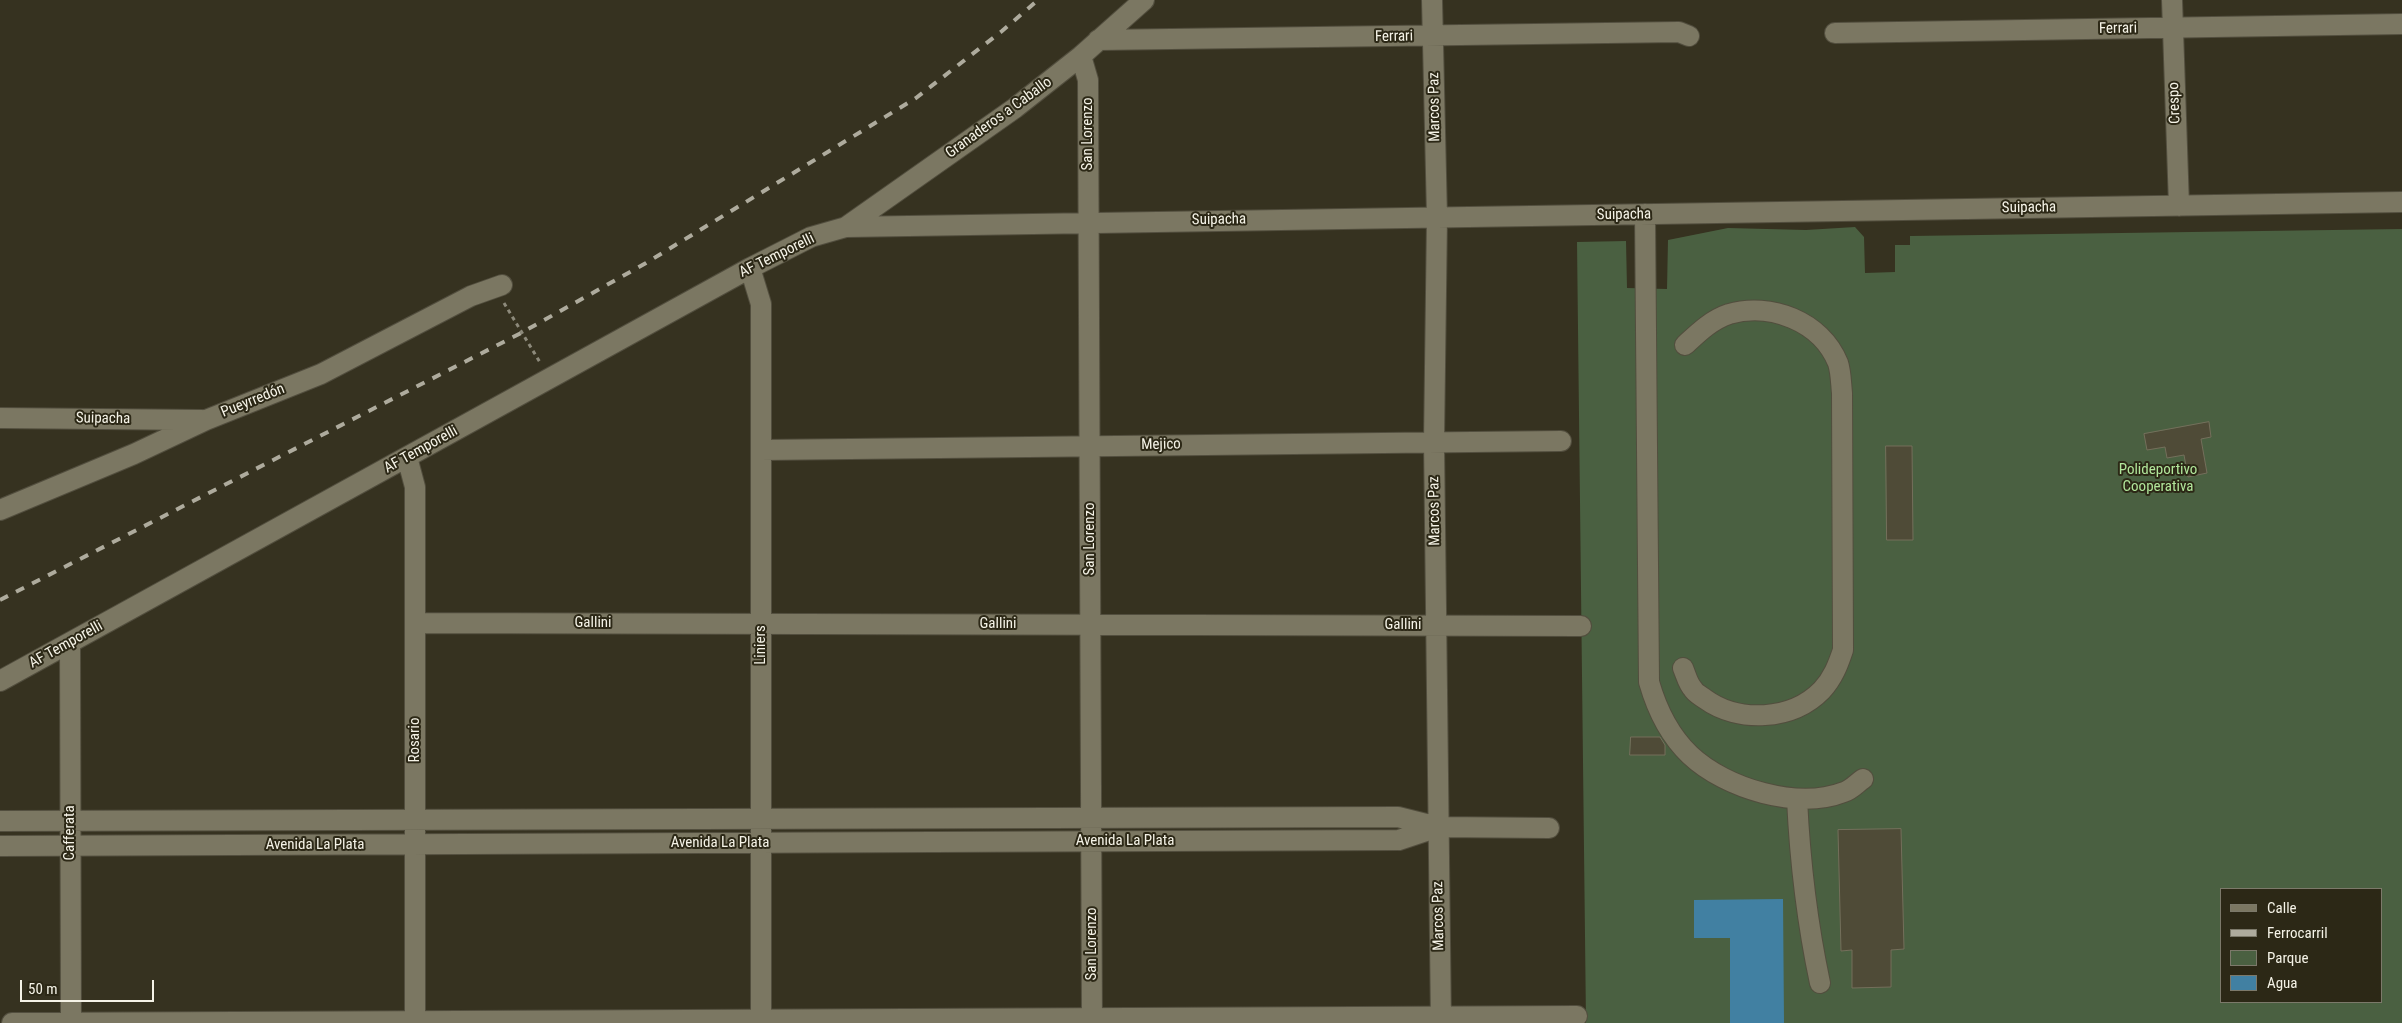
<!DOCTYPE html>
<meta charset="utf-8">
<style>
body{margin:0}
#map{position:relative;width:2402px;height:1023px;overflow:hidden;background:#363220;font-family:"Roboto Condensed",sans-serif}
canvas{display:block}
.legend{position:absolute;left:2220px;top:888px;width:162px;height:115px;box-sizing:border-box;background:#2c2816;border:1px solid #7c796a;margin:0;padding:6px 9px;list-style:none;font-size:15px;color:#f5f3e7}
.legend li{display:flex;align-items:center;gap:10px;height:25px}
.legend b{width:25px;border:1px solid #7c796a}
.scale{position:absolute;left:20px;top:980px;width:134px;height:22px;box-sizing:border-box;border:2px solid #f5f3e7;border-top:0;padding-left:6px;font-size:15px;line-height:18px;white-space:nowrap;color:#f5f3e7;-webkit-text-stroke:4px #2c2816;paint-order:stroke}
</style>
<div id="map">
<canvas width="2402" height="1023"></canvas>
<ul class="legend">
<li><b style="height:6px;background:#7b7762"></b>Calle</li>
<li><b style="height:6px;background:#aeab9d"></b>Ferrocarril</li>
<li><b style="height:14px;background:#4a6041"></b>Parque</li>
<li><b style="height:14px;background:#4180a2"></b>Agua</li>
</ul>
<div class="scale">50 m</div>
</div>
<script>
const c = document.querySelector('canvas').getContext('2d');
c.lineJoin = 'round';
function fill(path, color) { c.fillStyle = color; c.fill(path, 'evenodd'); }
function trace(path, color, width, dash) { c.strokeStyle = color; c.lineWidth = width; c.lineCap = dash ? 'butt' : 'round'; c.setLineDash(dash || []); c.stroke(path); }
function drawText(font, color, halo, rows, align = 'center') {
  c.font = font + ' "Roboto Condensed",sans-serif'; c.lineWidth = 4; c.setLineDash([]); c.textBaseline = 'middle'; c.strokeStyle = halo; c.fillStyle = color; for (const [text, x, y, turn = 0] of rows) {
    c.save(); c.translate(x, y); c.rotate((+turn || 0) * Math.PI / 180); c.textAlign = isNaN(turn) ? turn : align; if (halo) c.strokeText(text, 0, 0); c.fillText(text, 0, 0); c.restore();
  }
}
fill(new Path2D(`
 M1855,227L1864,237L1865,273L1895,272V245H1910V236L2402,229V1023H1586L1577,242L1626,241L1627,288L1667,289L1668,240L1728,228L1806,230ZM2221,889H2381V1002H2221Z`), '#4a6041');
fill(new Path2D(`
 M1783,899L1784,1023H1730V938H1694V900Z`), '#4180a2');
const building = new Path2D(`
 M2209,422L2211,437L2201,439L2207,473L2188,477L2184,455L2167,458L2165,447L2147,450L2144,434Z
 M1886,446H1912L1913,540H1887Z
 M1631,737H1660L1665,745V755H1630Z
 M1901,829L1904,949L1891,950V987L1852,988V950L1841,951L1838,830Z`);
fill(building, '#4f4b37');
trace(building, '#746f5b', 1);
const minor = new Path2D(`
 M1432,0L1437,217L1434,442L1441,1023
 M2172,0L2179,206
 M1835,33L2402,24
 M1098,40L1679,32L1689,36
 M1081,56L1088,80L1092,1023
 M1645,214L1649,682C1657,710 1669,735 1690,755C1726,789 1798,810 1844,792C1851,790 1857,783 1863,779
 M846,227L1015,108L1081,56L1144,0
 M750,268L761,304V1023
 M0,418L202,420
 M761,450L1561,441
 M407,457L415,487V1023
 M0,510L134,454L206,420L321,374L471,296L502,285
 M415,623L1581,626
 M70,643L71,1023
 M1683,668C1686,675 1688,684 1693,689C1695,693 1701,696 1705,699C1738,723 1792,721 1822,690C1833,678 1838,665 1843,650L1842,393C1841,384 1841,372 1838,363C1821,321 1770,302 1729,314C1711,320 1698,333 1685,345
 M0,681L750,268L811,237L846,227L2402,202
 M1797,799C1800,862 1807,922 1820,983
 M0,821L1398,817L1438,827L1549,828
 M0,846L1399,840L1438,827
 M12,1023L1577,1016`);
trace(minor, '#524e3e', 22);
trace(new Path2D(`
 M504,303L541,364`), '#8d8a7b', 3, [4, 4]);
trace(minor, '#7b7762', 20);
trace(new Path2D(`
 M0,600L521,333L646,263L916,98L1002,31L1038,0`), '#aeab9d', 4, [9, 9]);
drawText('15px', '#f5f3e7', '#2c2816', [
 ["Ferrari",2118,29,-1],
 ["Ferrari",1394,37,-1],
 ["Crespo",2175,103,-92],
 ["Marcos Paz",1435,107,-91],
 ["Granaderos a Caballo",999,118,-36],
 ["San Lorenzo",1088,134,-90],
 ["Suipacha",2029,208,-1],
 ["Suipacha",1624,215,-1],
 ["Suipacha",1219,220,-1],
 ["AF Temporelli",777,256,-26],
 ["Pueyrredón",253,401,-22],
 ["Suipacha",103,419,1],
 ["Mejico",1161,445,-1],
 ["AF Temporelli",421,450,-29],
 ["Marcos Paz",1435,511,-91],
 ["San Lorenzo",1090,539,-90],
 ["Gallini",593,623],
 ["Gallini",998,624],
 ["Gallini",1403,625],
 ["AF Temporelli",66,645,-29],
 ["Liniers",761,645,-90],
 ["Rosario",415,740,-90],
 ["Cafferata",70,833,-90],
 ["Avenida La Plata",1125,841],
 ["Avenida La Plata",720,843],
 ["Avenida La Plata",315,845],
 ["Marcos Paz",1439,916,-91],
 ["San Lorenzo",1092,944,-90]
]);
drawText('15px', '#b1e69b', '#2c2816', [
 ["Polideportivo",2158,470],
 ["Cooperativa",2158,487]
]);
</script>
